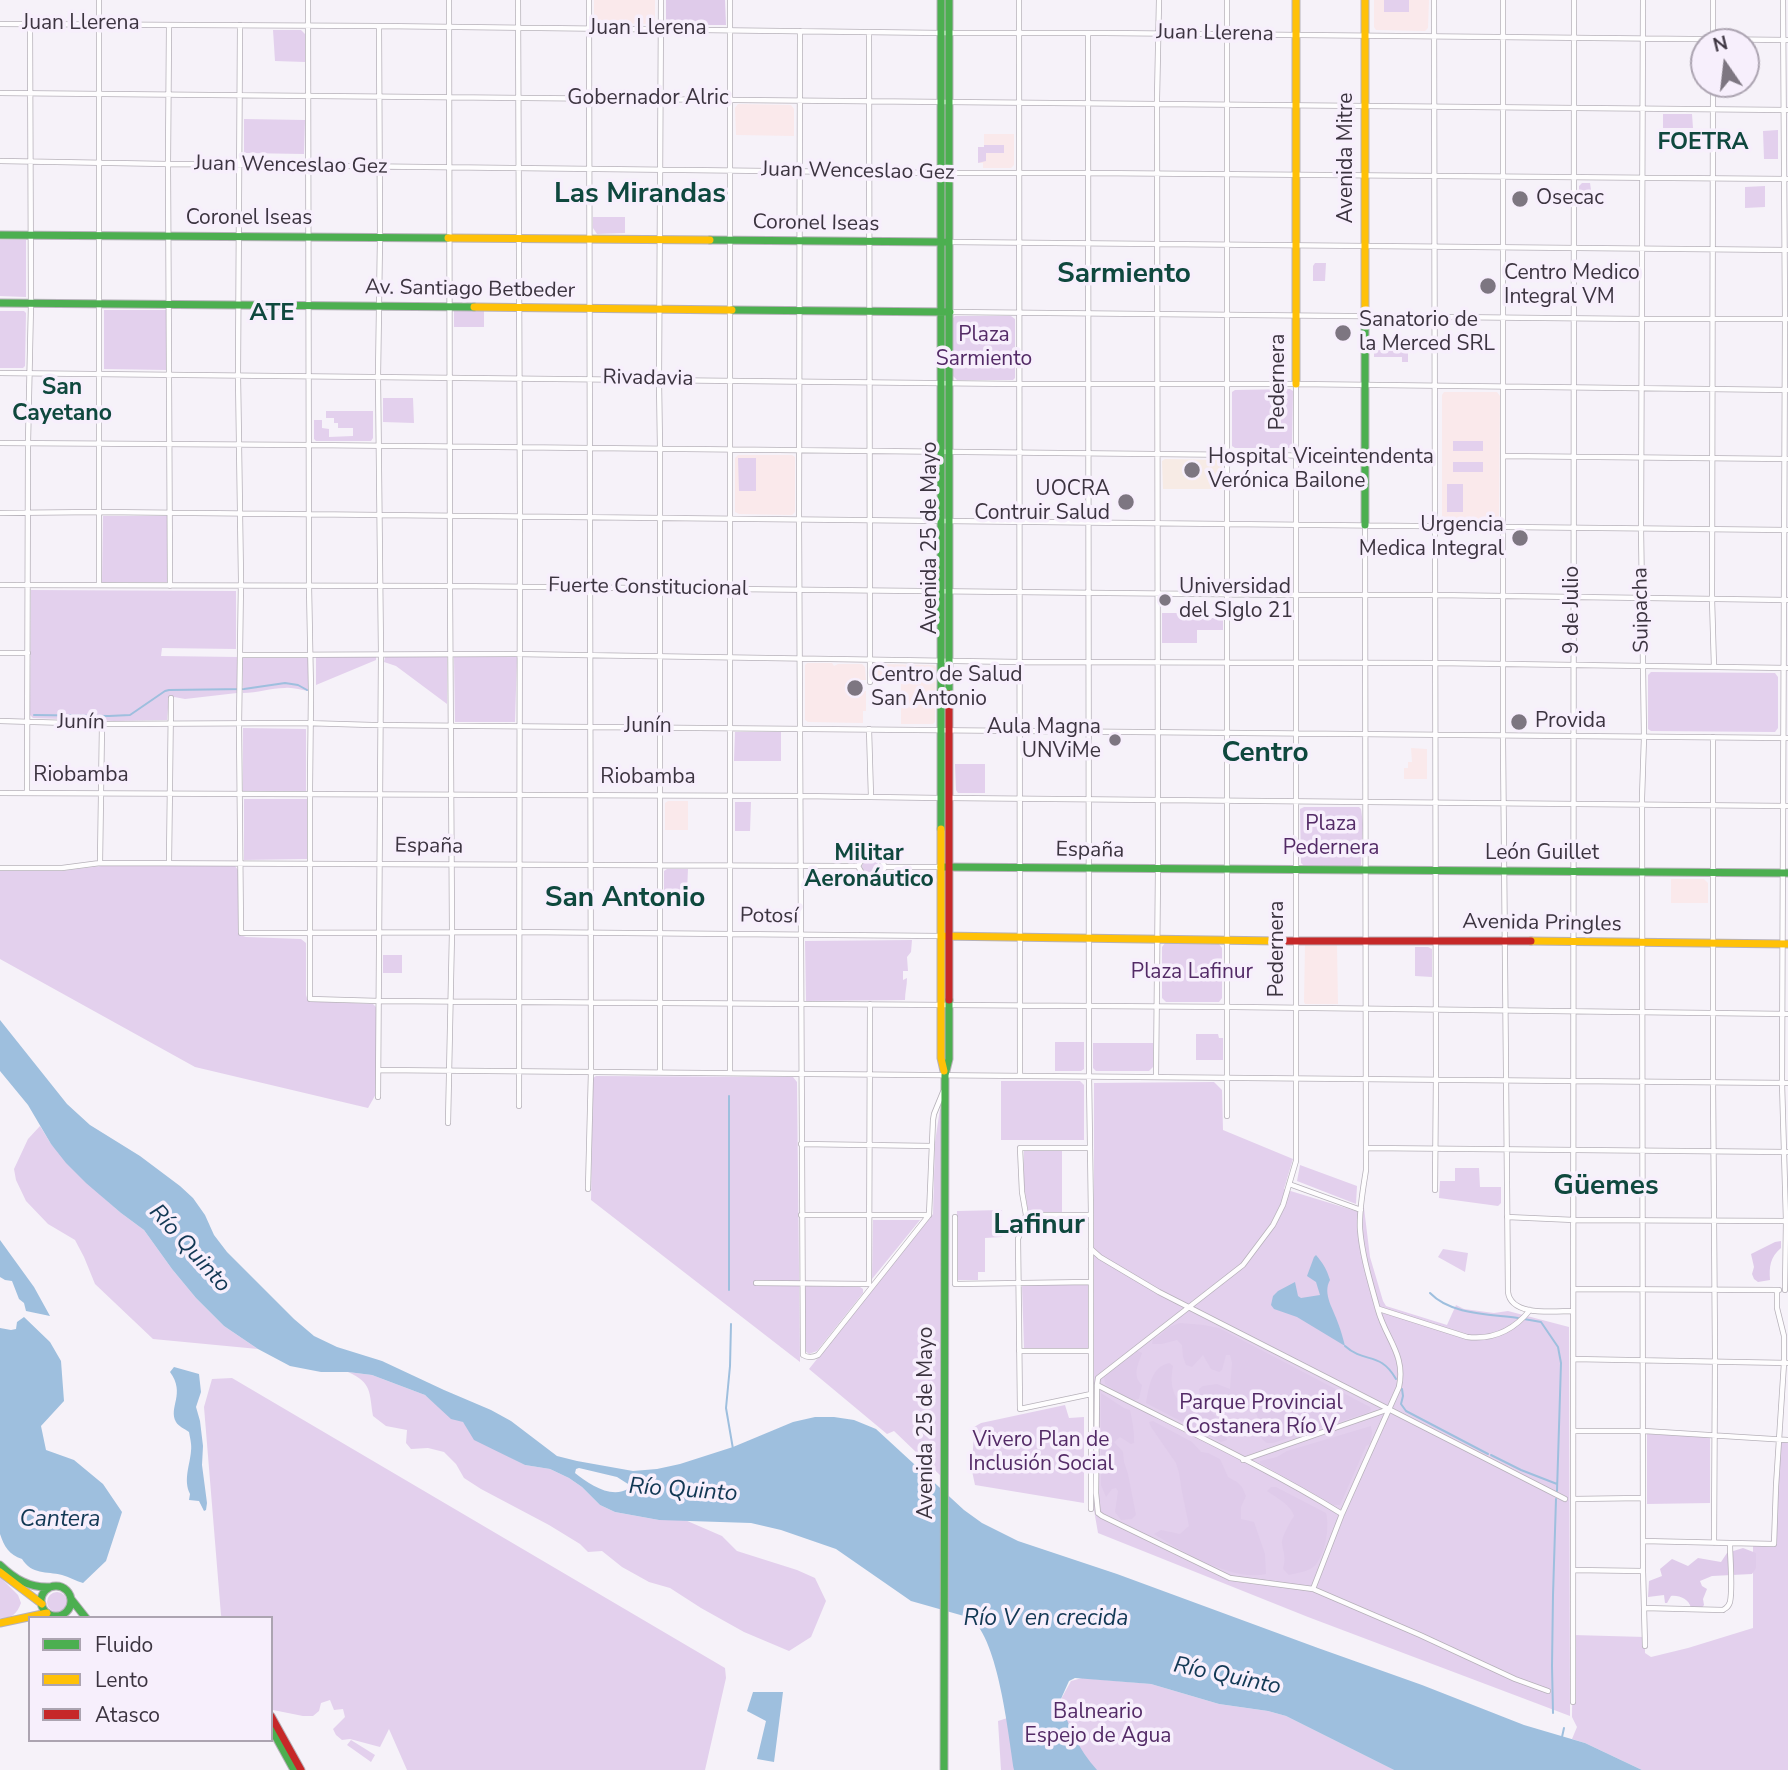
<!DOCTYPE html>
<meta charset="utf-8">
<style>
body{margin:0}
#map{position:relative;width:1788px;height:1770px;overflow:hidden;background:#f6f2f9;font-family:"Nunito Sans",sans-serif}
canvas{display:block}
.legend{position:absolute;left:28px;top:1616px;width:245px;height:126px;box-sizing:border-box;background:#f7effc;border:2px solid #aca4b1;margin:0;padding:9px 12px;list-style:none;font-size:21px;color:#3c3440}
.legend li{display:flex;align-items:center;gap:14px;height:35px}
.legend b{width:35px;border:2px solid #aca4b1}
.north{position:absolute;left:1690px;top:28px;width:70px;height:70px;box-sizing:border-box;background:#f7effc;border:2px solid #aca4b1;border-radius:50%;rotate:346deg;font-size:19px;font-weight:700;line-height:28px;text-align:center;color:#3c3440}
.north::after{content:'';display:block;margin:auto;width:24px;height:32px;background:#7d7681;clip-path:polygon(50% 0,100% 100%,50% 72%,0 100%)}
</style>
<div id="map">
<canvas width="1788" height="1770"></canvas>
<ul class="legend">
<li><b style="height:9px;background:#4caf50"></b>Fluido</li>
<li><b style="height:9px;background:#ffc107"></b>Lento</li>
<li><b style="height:9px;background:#c62828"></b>Atasco</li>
</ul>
<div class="north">N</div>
</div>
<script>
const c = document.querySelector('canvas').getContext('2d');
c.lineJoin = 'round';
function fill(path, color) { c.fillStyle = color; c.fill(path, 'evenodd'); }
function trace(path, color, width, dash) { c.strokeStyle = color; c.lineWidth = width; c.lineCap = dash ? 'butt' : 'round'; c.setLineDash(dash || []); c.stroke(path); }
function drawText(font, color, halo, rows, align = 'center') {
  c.font = font + ' "Nunito Sans",sans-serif'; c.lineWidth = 7; c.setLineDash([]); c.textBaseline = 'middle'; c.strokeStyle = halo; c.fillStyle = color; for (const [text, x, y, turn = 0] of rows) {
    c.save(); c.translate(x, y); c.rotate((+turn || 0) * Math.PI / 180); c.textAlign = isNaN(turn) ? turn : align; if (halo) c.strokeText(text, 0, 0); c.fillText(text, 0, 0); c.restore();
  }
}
fill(new Path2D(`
 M594,0H655V22L653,24L595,23L594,22Z
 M1374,0H1429L1428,28L1425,31L1376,30L1374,27Z
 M738,104L791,105L794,109V136L736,135L735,108Z
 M984,134H1014V165L1011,168H983V163H978V147H984Z
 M1444,392H1497L1500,396L1499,518L1496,521H1444L1442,519V395Z
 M738,455H792L795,457V512L792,515L739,514L735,512V458Z
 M807,663H832L834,666L838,664H862L865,667L866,680H852V684L847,685L848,691H866V711H863V723L808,722L805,720V665Z
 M876,664L934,665L936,667L935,722L933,724H901V681H875Z
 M1411,748L1427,749V779H1404V768H1408V762H1412Z
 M668,801H688V830H665V803Z
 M1671,879H1704L1708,883V903H1671Z
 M1305,945H1337L1338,1004H1305L1304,1002Z`), '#fae9eb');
fill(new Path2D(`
 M1165,459L1221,460L1222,462V489H1163L1162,461Z`), '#f7ebe5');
fill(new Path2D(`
 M1384,0H1409V12H1384Z
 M273,30H301L305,34V62L275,61Z
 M1663,114H1692L1693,128H1663Z
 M244,119L305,120L304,154L244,153Z
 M1778,130V159H1764L1763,131Z
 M984,145H1004V153H986V161L978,163V147H984Z
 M1582,183H1590L1591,190L1584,191L1585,201L1592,202L1594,192H1604V206H1579V186Z
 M1765,186V207L1745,208V187Z
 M593,217H625V233L597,234L593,228Z
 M0,240H26V297L0,296Z
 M1315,263H1326L1325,281H1313V266Z
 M104,310H167V370L104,369Z
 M0,311H24L26,313L25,366L23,368H0Z
 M454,311H484V327H454Z
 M955,316H1011L1015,319V378L1013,380H957L953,376L952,319Z
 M1374,350L1408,351V362H1402V357H1374Z
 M1235,390L1290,389L1293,391L1292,445L1289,448H1235L1232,446V392Z
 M383,398H413L414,423L383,422Z
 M326,411H373V438L371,441H316L314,439V420H322V428L329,429V437L353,436V428H338V423H334V418H326Z
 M1453,441H1483V451H1453Z
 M738,458H756V491H739Z
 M1453,462H1483V472H1453Z
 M1463,484V512H1447V484Z
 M103,516H167V582H102Z
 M31,590L236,591V649L162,648L161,656L238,657L237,693L185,699L169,696L167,720L114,721L33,718L30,715Z
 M1162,613H1205L1206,618H1223V630H1197V643H1162Z
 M243,656H308V691C300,690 293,687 285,688C271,688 257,693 243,693Z
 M316,656L376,657V660L316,685Z
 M447,656V704L396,666L384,662L385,657Z
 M454,657H517L515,722H455Z
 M1651,672L1775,673L1778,677V728L1775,732L1651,731L1648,729V675Z
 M243,728L306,729V791H243Z
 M735,732H781V761H734Z
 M955,764H985V793H958L956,790Z
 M244,799H308V859L244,860Z
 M735,802H751L750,831H735Z
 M1304,807H1359L1361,809L1363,824L1361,865L1357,867H1305L1301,863L1300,809Z
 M862 866a8 8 0 1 1 16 0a8 8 0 1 1-16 0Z
 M101,866H235L238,870V932L240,935L246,937L301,939L306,943V995L308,1001L373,1004L376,1007L377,1087L376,1094L368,1108L195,1067L0,959V870L62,871Z
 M667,869H688L687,892H664V871Z
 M912,940L911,952L907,957L908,971H903V980L907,978C907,986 905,992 905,1000L806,1001L805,941Z
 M1165,943L1219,944L1222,948V998L1219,1002H1166L1162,998V947Z
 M1415,947H1428L1432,949V977L1415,976Z
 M383,955H402V973H383Z
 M1196,1034H1218L1219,1038H1223V1060H1196Z
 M1055,1042H1084V1069L1081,1071H1055Z
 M1093,1043H1153V1067L1149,1071H1096L1093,1068Z
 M596,1076L793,1077L797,1082L800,1362L591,1200L593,1078Z
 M1001,1081H1080L1084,1085V1140H1001Z
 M1214,1082L1222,1090L1223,1130L1293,1159L1284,1189L1356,1211L1358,1204L1364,1208L1370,1257L1383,1301L1386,1306L1447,1325L1456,1305L1464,1309L1494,1313L1508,1311L1569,1327L1570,1716L1308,1617L1098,1533L1094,1510V1083Z
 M940,1109L942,1110L941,1476L894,1431L887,1434L809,1369L933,1214L935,1142Z
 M40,1126L51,1144L104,1198L121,1213L144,1230L172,1269L196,1298L224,1326L258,1349L153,1339L95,1284L84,1257L75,1240L48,1224L26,1201L16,1180L14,1169L28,1139Z
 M1024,1150H1062V1212L1030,1213L1028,1210L1024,1186Z
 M1300,1165L1357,1186L1356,1204L1297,1181Z
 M1455,1168H1479L1480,1187H1501V1203L1498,1206L1439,1198L1440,1181H1455Z
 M1002,1210V1237L985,1238V1272H978V1280H957V1211Z
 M873,1220H920L872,1279Z
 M1443,1249L1468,1253L1465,1272L1438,1257Z
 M1088,1284L1089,1349L1024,1348L1022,1285Z
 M806,1286L860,1287L863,1289V1293L817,1351L809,1354L804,1350V1290Z
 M348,1372L372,1375L425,1395L438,1406L463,1422L487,1445L525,1465L550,1469L569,1478L582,1487L600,1505L615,1512L659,1520H685L722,1536L737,1551L797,1570L815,1578L826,1601L811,1637L789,1651L744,1632L701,1608L670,1588L649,1582L622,1567L602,1551L588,1552L580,1544L549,1525L481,1489L464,1478L456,1464L444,1452L428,1448L411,1449L406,1443L407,1430L386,1426L373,1416C369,1391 372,1383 348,1372Z
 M232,1378L725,1668L726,1678L705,1770H407L389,1729L380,1747L350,1739L342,1740L336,1735L333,1729L345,1717L343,1709L334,1710L330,1700L321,1703L319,1711L313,1716H303L273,1710L271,1706V1618H222L221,1615L204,1407L212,1379Z
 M1065,1405L1069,1418L1084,1417V1503L975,1485L972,1471L974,1427L981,1423Z
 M1647,1434L1710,1437V1503L1647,1504Z
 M1779,1440H1788V1770H1642L1585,1743L1572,1739L1577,1727L1572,1717L1573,1635L1645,1637V1653L1651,1657L1688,1648L1753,1628V1544H1774Z
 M0,1577L18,1595L21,1603C17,1614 12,1618 0,1618Z
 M47 1602a10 10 0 1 1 20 0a10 10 0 1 1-20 0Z
 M1082,1678L1151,1684L1219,1704L1268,1711L1286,1716L1394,1770H1001L998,1721L1060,1701L1071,1681Z
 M351,1740L375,1755L371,1762L347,1745Z`), '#e3d0ed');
fill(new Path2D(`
 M666,0H725L726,25H666Z
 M1781,1241V1248C1770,1257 1769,1267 1770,1280L1758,1282L1754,1279L1752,1274L1754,1267L1751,1254L1775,1242Z
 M1180,1323L1204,1325L1219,1328L1370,1407L1371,1410L1367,1413L1273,1443H1267L1262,1439L1257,1415L1252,1410C1239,1411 1228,1413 1218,1404L1209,1406L1210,1411C1219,1419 1226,1428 1227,1440L1221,1442L1146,1403C1149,1387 1151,1367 1169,1363L1173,1366C1169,1386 1173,1406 1197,1409L1201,1403L1199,1389L1203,1386L1217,1384L1230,1389L1232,1363L1230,1355H1226L1222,1370L1219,1372L1211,1369L1203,1355L1192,1367L1186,1365L1183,1357L1182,1345L1177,1340L1162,1344H1152L1153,1339L1159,1336L1169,1327Z
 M1138,1351L1142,1353C1138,1365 1132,1376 1142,1385L1139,1399L1131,1401L1126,1397L1105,1384L1104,1377Z
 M1101,1393L1124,1408L1130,1410C1132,1419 1135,1435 1134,1443L1131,1444L1120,1437L1114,1442L1123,1452L1124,1462L1128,1474L1136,1515L1132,1519L1121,1520L1115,1512L1118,1491L1116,1488L1112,1489L1106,1497L1101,1485Z
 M1153,1421L1192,1442L1201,1452L1208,1453L1220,1459L1228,1477L1237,1482L1242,1487L1246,1496L1241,1507V1519L1254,1522L1265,1554L1266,1574C1233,1582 1181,1551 1154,1534L1161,1530L1180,1534L1189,1526L1182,1492L1179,1473L1176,1463L1151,1427L1149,1422Z
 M1371,1426L1372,1433L1370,1444L1366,1446L1340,1505H1334L1260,1463V1461L1277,1457L1287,1451Z
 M1271,1487H1276L1326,1513C1330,1527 1325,1559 1312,1568C1306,1572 1296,1573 1289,1575L1283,1569C1286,1557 1284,1555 1282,1544C1281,1538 1290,1522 1294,1516C1292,1506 1276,1497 1267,1491Z
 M1743,1548L1756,1553V1568L1752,1574L1712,1576L1700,1581L1702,1586L1707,1589L1703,1599L1704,1605L1701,1609L1691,1608C1689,1599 1679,1595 1671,1596L1667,1603H1665L1664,1595L1648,1597L1649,1581L1662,1576L1660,1569L1672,1559L1688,1566L1698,1558L1721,1562L1727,1553Z`), '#dfcbea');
fill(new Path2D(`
 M0,1020L67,1104L90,1125L140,1156L180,1186L193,1198L205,1215L214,1235L227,1252L294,1319L314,1336L337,1347L382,1361L444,1390L491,1410L511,1421L557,1456L577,1461L633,1471L657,1469L680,1464L733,1447L793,1422L815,1417H834L854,1420L876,1429L964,1510L982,1523L1018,1541L1117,1574L1318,1648L1422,1685L1524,1725L1585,1743L1642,1770H1394L1286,1716L1268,1711L1219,1704L1151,1684L1075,1678L1069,1681L1060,1701C1069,1727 1078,1749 1097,1770H1014C1008,1733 999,1642 971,1618L911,1601L836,1549L781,1530L751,1523L659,1520L615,1512L600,1505L582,1487L569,1478L550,1469L525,1465L474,1440L463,1422L451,1419L425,1395L372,1375L348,1372H321L290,1366L258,1349L224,1326L196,1298L172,1269L144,1230L121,1213L86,1183L66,1163L51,1144L28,1105L0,1071ZM579,1468L617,1477L628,1484L629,1488C612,1500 589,1484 575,1473L576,1469Z
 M0,1240L34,1287L50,1316L26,1311L24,1303L19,1299L12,1281L5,1280L0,1277Z
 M1316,1255C1323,1263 1327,1270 1330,1280C1322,1294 1334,1310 1338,1323C1341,1331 1343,1338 1345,1346L1297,1317L1274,1309L1271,1305L1273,1296L1278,1291L1295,1282L1298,1296L1301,1298L1320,1295L1316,1282L1307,1276L1314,1257Z
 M24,1317L50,1342L61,1361L64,1401L41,1426L46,1450L74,1460L103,1484L122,1512L106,1561L83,1583C76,1581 69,1577 62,1575C46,1571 32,1575 22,1559C9,1555 4,1546 0,1534V1328L11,1330L16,1329L17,1322Z
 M174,1367L199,1374L201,1392L196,1407L200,1421L203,1446L202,1465L207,1503L206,1510L204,1511L199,1501L189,1500L190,1494C183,1480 190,1465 191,1451C192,1445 190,1438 189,1432C184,1428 179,1427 176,1422C168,1407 186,1394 170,1372Z
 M753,1692H783L774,1762L757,1759L766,1721L747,1711Z`), '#9ebfde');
trace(new Path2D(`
 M34,715L109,716L130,715L165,691L169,690L244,689L285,683L298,685L307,690
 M729,1096V1290
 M1430,1293C1451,1315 1490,1314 1518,1318
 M1524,1319L1541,1322L1558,1347L1561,1363L1557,1491
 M731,1324L730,1366L726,1408L733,1449
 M1345,1346C1365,1364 1380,1351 1396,1379
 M1402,1389L1403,1396L1401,1404L1406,1411L1488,1454
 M1491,1455L1521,1470L1557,1484
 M1553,1713L1552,1666L1553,1595L1556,1499
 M1562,1737L1564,1728`), '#9ebfde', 2);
const street = new Path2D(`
 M99,0V585
 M308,0L309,586L311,691L310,787V999L379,1001L1235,1007L1788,1014
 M518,0L520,517L519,1106
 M1019,0L1020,1076
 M1434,0L1436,1074L1435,1190
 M1503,0V742L1508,1292C1511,1317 1554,1311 1573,1311
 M1643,0L1641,528L1644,737L1642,798L1643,1571L1645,1646
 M1713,0V41
 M1783,0L1785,319L1782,1083L1786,1221L1785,1290
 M0,24L379,26L942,33H1105L1788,40
 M169,25L168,164L170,586
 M240,25L238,375L241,580L239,725L241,933L520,932L941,936
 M800,31L799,520L803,1355C808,1358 812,1358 818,1355L929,1215
 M869,32L870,682
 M1088,33L1089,1076L1091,1215V1509
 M1713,84L1712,599L1714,667
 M0,93L1788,110
 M0,161L168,164L941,173H1089L1788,179
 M949,242L1788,250
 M950,312L1642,319H1787
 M0,373L1018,384H1296L1788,390
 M1296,384V1161L1283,1205L1273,1225L1243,1265L1098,1378L1097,1385L1096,1493L1098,1513L1102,1516L1230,1578L1313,1589L1420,1635L1515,1679L1548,1691
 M0,443L309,445L1435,457
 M1503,456L1788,459
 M0,513L100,512L1788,530
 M0,585L450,586L1296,595H1435L1788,600
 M0,653H28
 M241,655L514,654L1019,662L1435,663L1788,668
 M0,721L102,724L305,723L372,725L1788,738
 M869,729L871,797
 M1713,737V1082L1715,1355L1714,1543
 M0,793L800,796L941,798
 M27,793L28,443L31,304L30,24
 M949,798L1788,806
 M100,863L102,724
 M169,863L171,698
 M858,866L863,875L872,877L881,873L885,867H941
 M0,868H62L100,863L844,866H858C865,853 879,853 885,867
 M379,1070L1788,1083
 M660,1072V449L659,380L661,0
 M730,1073V0
 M1156,1076L1158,869L1157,99L1159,0
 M378,1097L381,654L378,377L380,237L379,26
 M1227,1116V0
 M448,1123L452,932L450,586L449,0
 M801,1144L932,1146
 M1089,1148H1020L1022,1192L1026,1215L1018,1239L1020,1409L1091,1394
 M1366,1148L1788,1152
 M1289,1184L1361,1210
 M588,1189L591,1071L589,0
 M801,1215H929
 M929,1215L933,1120L934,1114L943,1092
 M1026,1215H1091
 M955,1217V1284L1091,1282
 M1507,1217L1574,1220L1786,1221
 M1091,1249L1100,1257L1159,1292L1565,1499
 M756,1283L869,1284
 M869,1284L870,1004
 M1573,1289L1779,1290
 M1379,1309L1467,1337C1493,1340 1514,1330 1530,1310
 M1019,1351H1091
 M1573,1359L1788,1363
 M1097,1385C1179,1427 1264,1466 1342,1514
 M1573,1431H1644L1788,1440
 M1243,1460L1389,1409
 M1573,1499L1643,1498
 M1643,1541L1774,1544L1776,1486L1784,1363V1336L1777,1308V1290
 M1573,1570L1643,1571
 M1313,1589L1342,1514L1399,1387C1406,1355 1386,1339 1378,1310C1371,1284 1362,1256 1360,1229C1359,1210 1363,1189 1366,1170L1365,525
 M1644,1608L1723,1610C1727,1607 1728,1608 1730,1602C1733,1587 1730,1560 1730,1544
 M1573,1702L1574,0`);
const fast = new Path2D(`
 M941,0V829
 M949,0V694
 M0,235L448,238
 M710,240L944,242
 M0,303L474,307
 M732,310L950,312
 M1365,324V525
 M941,867L1788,873
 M0,1565C15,1579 29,1588 50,1587
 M41 1601a15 15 0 1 1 30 0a15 15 0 1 1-30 0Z
 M71,1599L86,1618
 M271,1728L294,1770
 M944,1770L945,1075L949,1059V1000`);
const slow = new Path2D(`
 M1296,0V384
 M1365,0V324
 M448,238L710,240
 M474,307L732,310
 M941,829V1058L944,1071
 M941,936L1278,941
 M1531,941L1788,944
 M0,1572L42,1604
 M0,1623L47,1613`);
const jam = new Path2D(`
 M949,694V1000
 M1278,941H1531
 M271,1716L301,1770`);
trace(street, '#b6b1b9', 6);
trace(fast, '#b6b1b9', 9);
trace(slow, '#b6b1b9', 9);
trace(jam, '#b6b1b9', 9);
trace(street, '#fefdfe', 4.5);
trace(fast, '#4caf50', 7);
trace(slow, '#ffc107', 7);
trace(jam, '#c62828', 7);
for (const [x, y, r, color] of [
 [1520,199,9,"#7d7681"],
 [1488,286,9,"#7d7681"],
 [1343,333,9,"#7d7681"],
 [1192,470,9,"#7d7681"],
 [1126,502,9,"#7d7681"],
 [1520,538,9,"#7d7681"],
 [1165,600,7,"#7d7681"],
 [855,688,9,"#7d7681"],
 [1519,722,9,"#7d7681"],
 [1115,740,7,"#7d7681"]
]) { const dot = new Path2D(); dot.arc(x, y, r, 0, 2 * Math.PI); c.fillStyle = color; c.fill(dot); trace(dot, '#f7effc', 2.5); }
drawText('21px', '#3c3440', '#f7effc', [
 ["Juan Llerena",81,24],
 ["Juan Llerena",648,29],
 ["Juan Llerena",1215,34,1],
 ["Gobernador Alric",648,99],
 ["Avenida Mitre",1347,158,-90],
 ["Juan Wenceslao Gez",291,166,1],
 ["Juan Wenceslao Gez",858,172,1],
 ["Coronel Iseas",249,219],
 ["Coronel Iseas",816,224,1],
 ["Av. Santiago Betbeder",470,290,1],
 ["Rivadavia",648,379,1],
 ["Pedernera",1279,382,-90],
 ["Avenida 25 de Mayo",931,538,-90],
 ["Fuerte Constitucional",648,588,1],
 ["9 de Julio",1573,610,-90],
 ["Suipacha",1642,610,-91],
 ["Junín",81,723,1],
 ["Junín",648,727],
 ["Riobamba",81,776],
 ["Riobamba",648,778],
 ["España",429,847,1],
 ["España",1090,851,1],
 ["León Guillet",1542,854],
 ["Potosí",769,917,1],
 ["Avenida Pringles",1542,924,1],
 ["Pedernera",1278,949,-90],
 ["Avenida 25 de Mayo",927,1423,-90]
]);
drawText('21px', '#3c3440', '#f7effc', [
 ["Osecac",1536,199],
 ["Centro Medico",1504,274],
 ["Integral VM",1504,298],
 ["Sanatorio de",1359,321],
 ["la Merced SRL",1359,345],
 ["Hospital Viceintendenta",1208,458],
 ["Verónica Bailone",1208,482],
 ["UOCRA",1110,490,"right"],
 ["Contruir Salud",1110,514,"right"],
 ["Urgencia",1504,526,"right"],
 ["Medica Integral",1504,550,"right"],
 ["Universidad",1179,588],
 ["del SIglo 21",1179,612],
 ["Centro de Salud",871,676],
 ["San Antonio",871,700],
 ["Provida",1535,722],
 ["Aula Magna",1101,728,"right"],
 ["UNViMe",1101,752,"right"]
], 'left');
drawText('21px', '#532a66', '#f7effc', [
 ["Plaza",984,336],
 ["Sarmiento",984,360],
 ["Plaza",1331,825],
 ["Pedernera",1331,849],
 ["Plaza Lafinur",1192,973],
 ["Parque Provincial",1261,1404],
 ["Costanera Río V",1261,1428],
 ["Vivero Plan de",1041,1441],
 ["Inclusión Social",1041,1465],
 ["Balneario",1098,1713],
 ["Espejo de Agua",1098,1737]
]);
drawText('bold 23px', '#0f483e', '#f7effc', [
 ["FOETRA",1703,143],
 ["San",62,388],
 ["Cayetano",62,414],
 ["Militar",869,854],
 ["Aeronáutico",869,880]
]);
drawText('italic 23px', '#123854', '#f7effc', [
 ["Río Quinto",189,1249,48],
 ["Río Quinto",683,1491,4],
 ["Cantera",60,1520],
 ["Río V en crecida",1046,1619],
 ["Río Quinto",1227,1677,12]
]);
drawText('bold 24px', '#0f483e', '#f7effc', [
 ["ATE",272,314]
]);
drawText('bold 28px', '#0f483e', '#f7effc', [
 ["Las Mirandas",640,195],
 ["Sarmiento",1124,275],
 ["Centro",1265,754],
 ["San Antonio",625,899],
 ["Güemes",1606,1187],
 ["Lafinur",1039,1226]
]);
</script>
